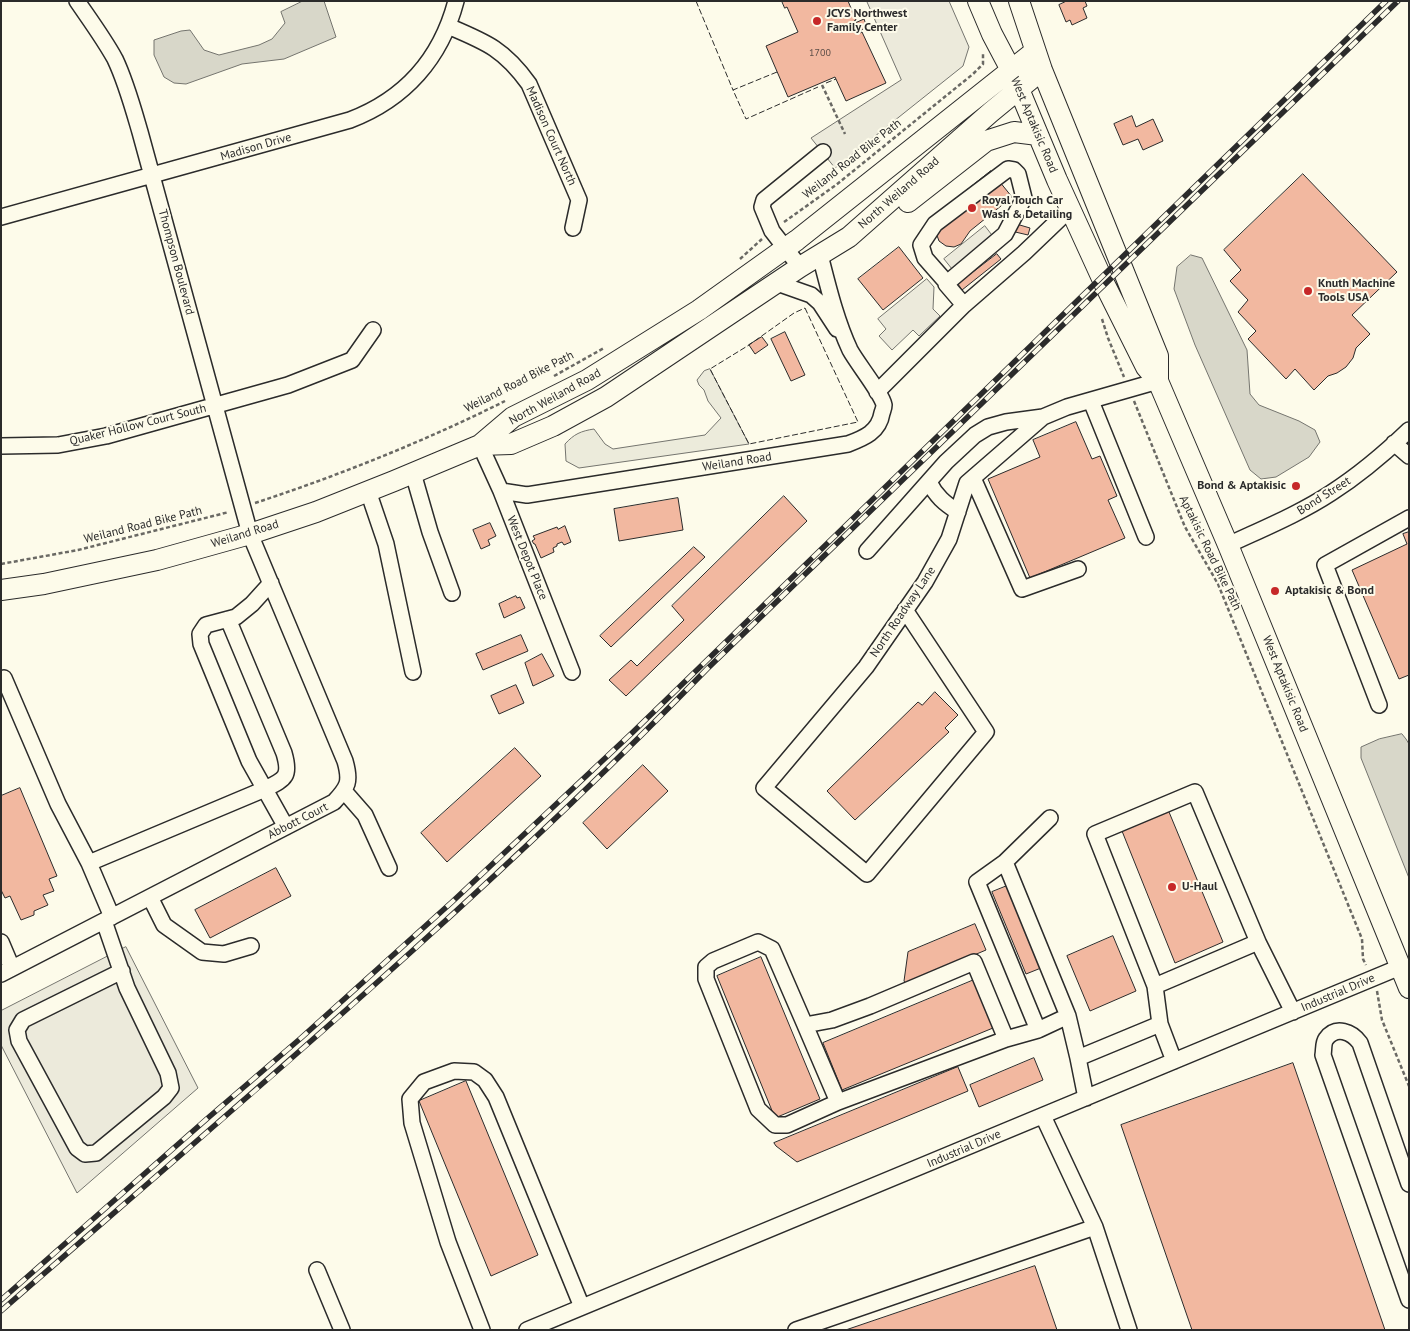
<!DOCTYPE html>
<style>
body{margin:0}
#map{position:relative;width:1410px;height:1331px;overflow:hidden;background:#fdfbea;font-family:"PT Sans",sans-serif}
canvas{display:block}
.frame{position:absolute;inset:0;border:2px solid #2b2b2b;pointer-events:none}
</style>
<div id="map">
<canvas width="1410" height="1331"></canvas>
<div class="frame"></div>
</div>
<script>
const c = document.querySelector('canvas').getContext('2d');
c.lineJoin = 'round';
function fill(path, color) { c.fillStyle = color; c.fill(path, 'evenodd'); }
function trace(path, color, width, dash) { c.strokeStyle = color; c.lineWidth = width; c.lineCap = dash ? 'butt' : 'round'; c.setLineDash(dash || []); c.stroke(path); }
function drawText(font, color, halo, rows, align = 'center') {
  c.font = font + ' "PT Sans",sans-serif'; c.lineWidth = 4; c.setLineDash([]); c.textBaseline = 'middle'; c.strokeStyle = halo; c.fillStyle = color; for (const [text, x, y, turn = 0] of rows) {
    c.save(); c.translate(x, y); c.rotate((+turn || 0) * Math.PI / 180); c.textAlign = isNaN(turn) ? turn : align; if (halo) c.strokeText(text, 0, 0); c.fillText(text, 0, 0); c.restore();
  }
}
const green = new Path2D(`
 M710,369L749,444L579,468L566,461L565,444C574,434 581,431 594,429L605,444L613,449L705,435L721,418L708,401L704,390L699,385L697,380L704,371Z`);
fill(green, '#ecebdb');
trace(green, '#74746e', 1);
const parking = new Path2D(`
 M867,1H949L969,47L963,66L835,168L811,138L901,80Z
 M985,226L1001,247L960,279L944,259Z
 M927,279L934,287L933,309L940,316L919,336L913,330L892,350L879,336L886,329L878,319Z
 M126,947L198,1088L77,1193L1,1045V1011Z`);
fill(parking, '#eceadb');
trace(parking, '#74746e', 1);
const water = new Path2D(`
 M303,1H324L336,37L284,59L242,64L186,84L174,83L164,77L154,55V40L181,31L190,30L204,50L219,55L259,45L272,39L285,23L281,12Z
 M1191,255L1202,258L1247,350L1250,394L1259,405L1299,421L1315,430L1320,442L1309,457L1276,477L1261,479L1250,470L1195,345L1174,289L1177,267Z
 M1402,734L1406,739L1409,744V878L1361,758V747L1379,739Z`);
fill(water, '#d8d7c9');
trace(water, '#74746e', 1);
const building = new Path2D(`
 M782,1H848L856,20L854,21L855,23L864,19L867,27L859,31L860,33L862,32L886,83L846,101L835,77L788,97L766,46L798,32L787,7L785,8Z
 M1067,1H1085L1087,6L1083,8L1087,18L1072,25L1070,20L1066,22L1059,5Z
 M1132,116L1136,127L1153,119L1163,141L1143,150L1138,139L1123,145L1114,124Z
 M991,171L1012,197L970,231L961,244L954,247L946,246L939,241L931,219Z
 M1303,174L1397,272L1352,315L1370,334L1356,348L1353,358L1346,367L1337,373L1328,376L1314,390L1295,369L1286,379L1248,339L1256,331L1238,312L1248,300L1230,281L1241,270L1224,250Z
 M1013,223L1030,228L1028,235L1011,231Z
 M899,247L923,278L883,310L858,279Z
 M997,254L1001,259L962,290L958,284Z
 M785,332L805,375L791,381L771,339Z
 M762,337L768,345L755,354L749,345Z
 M1076,422L1092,459L1100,456L1117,496L1108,500L1125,538L1030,578L988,479L1040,457L1033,440Z
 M784,496L807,521L626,696L609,680L631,660L637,666L684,620L672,606Z
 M678,498L683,530L619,541L614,509Z
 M490,523L496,536L488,540L490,545L481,549L473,530Z
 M565,526L571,542L564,545L562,542L557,544V546L553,548L554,552L541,558L535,544H534L532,541L535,539L533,536L557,527L558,529Z
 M1409,532V675L1399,679L1352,570L1407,544L1403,534Z
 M694,547L705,557L611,647L600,636Z
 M516,596L517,598L520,597L525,608L504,618L499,604Z
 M521,635L528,651L483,670L476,654Z
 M542,654L554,676L533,686L525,663Z
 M516,685L524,703L499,714L491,696Z
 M935,692L958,715L945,728L949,732L855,820L827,791L918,702L922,705Z
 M515,748L541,776L447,862L421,833Z
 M643,765L668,791L607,849L583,823Z
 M20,788L57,876L49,879L54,891L43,895L48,905L34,911V915L21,920L10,896L5,898L1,890V796Z
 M1169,812L1223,942L1175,963L1122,831Z
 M276,868L291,896L210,938L195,910Z
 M1007,886L1041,968L1026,974L992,892Z
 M975,924L986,950L906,984L904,981L908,952Z
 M1113,936L1136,991L1090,1011L1067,956Z
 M761,957L820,1099L775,1118L717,976Z
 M974,980L993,1028L842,1090L823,1043Z
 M1034,1058L1043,1080L979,1107L970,1085Z
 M1293,1063L1385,1330H1192L1121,1125Z
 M958,1067L968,1091L797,1162L776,1146L774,1143Z
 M466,1081L538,1255L491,1276L419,1101Z
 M1035,1266L1057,1330H846Z`);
fill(building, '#f2b8a0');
trace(building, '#2b2b2b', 1);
const minor = new Path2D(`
 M448,26C486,42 504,49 529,84L579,200L573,228
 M1,217L350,120C405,99 441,58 456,1
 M800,267L772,231L762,207L764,200L823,152
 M777,283L811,295L820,303L837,329
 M964,305L1024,253L1070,209
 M877,392L964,305L946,284L947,283L1005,234L1024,198L1018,174L1014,170L1008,169L935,224L921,245L925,258L947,283
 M1091,401L1146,537
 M1394,443L1409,456
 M480,445L501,491L572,672
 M1,446L58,445L106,436L288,385L352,360L373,330
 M413,473L430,532L452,593
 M973,478L1022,589L1078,569
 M929,482C936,496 944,503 958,512
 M368,491L386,544L413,672
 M501,491L527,495L848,444C864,438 879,432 882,413C883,410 884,408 884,405C882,394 857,363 850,350C836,320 828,286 820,255
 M1228,545C1262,529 1299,514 1331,493C1359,475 1385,453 1409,430
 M867,551L946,462L975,435L988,427L1006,422L1043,417
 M271,583L252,604L236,617L206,625L200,634L201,644L249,761L286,827
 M905,610L986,732L867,874L764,788L866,667L925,582L949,539L967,483L1043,417L1067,407L1158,381
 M4,678L58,804L89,863
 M1379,705L1325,565L1409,518
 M344,791L365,815L389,868
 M1050,818L1005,862L1068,1016L1078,1058
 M1005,862L977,882L1038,1030L1068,1016
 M150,897L164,925L202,952L224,954L251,946
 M112,917L89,863L265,789C285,779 291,777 284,753L228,619
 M104,921L127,988L168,1073L171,1088L164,1097L96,1153L85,1154L77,1148L19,1041L17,1030L23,1020L122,971
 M1,942L12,968
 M1,974L334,802C348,787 351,782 345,761L250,534L140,132C133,108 126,82 115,59C104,39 90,20 77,1
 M1155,986L1095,834L1195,792L1258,942
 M805,1025L838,1102L787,1125H775L758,1109L706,979V967L713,961L758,942L772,949L805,1025L832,1020L870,1006L974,962L1006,1039L1038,1030
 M1174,1061L1160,1024L1155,986L1258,942L1293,1012
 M1086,1098L1078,1058L1160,1024
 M838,1102L1006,1039
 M1043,1116L1095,1227L1129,1330
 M1409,1184L1360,1043C1352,1032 1336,1025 1326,1039C1323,1043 1324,1050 1323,1055L1409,1300
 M317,1270L342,1330
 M482,1330L448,1242L412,1123L410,1099L424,1082L454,1071L474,1072L485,1080L496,1097L582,1307
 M527,1330L1400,967
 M796,1330L1095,1227`);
const major = new Path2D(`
 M978,1L992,34L1011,70L1057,180L1105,285L1146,367L1158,381L1228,545L1409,988
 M1019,1L1042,70L1158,356V381
 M908,202L986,141L1014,132L1038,135
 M480,445L511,444L553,426L606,397L800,267L849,237L991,112L1042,70
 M1,590L44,584L157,560L250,534L316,512L394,481L480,445L513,417L587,380L699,310L797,240L1035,51`);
trace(minor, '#2b2b2b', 18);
trace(major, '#2b2b2b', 22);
trace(new Path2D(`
 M822,85L845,134
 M784,222L836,185L973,74L983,64V54
 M740,259L762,239
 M1102,319L1108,338L1124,377
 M554,376L604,348
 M1134,401L1185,527L1218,584L1362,939L1363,959L1366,965
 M255,503C340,475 425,441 505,401
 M1,564L78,550L229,512
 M1377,991L1382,1020L1409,1086`), '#6a6964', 2.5, [4, 2.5]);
trace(minor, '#fdfbea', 15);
trace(major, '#fdfbea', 20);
const rail = new Path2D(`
 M1,1300L209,1117L301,1038L452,902L633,732L1386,1
 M1,1311C241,1102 485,897 707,669L1398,1`);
trace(rail, '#2b2b2b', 5.5);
trace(rail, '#fdfbea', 4, [11]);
trace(new Path2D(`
 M696,1L733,90
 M777,72L733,90L746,119L818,87
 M826,83L836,79
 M805,308L858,422L749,444L710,369L749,345L794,313Z`), '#2b2b2b', 1, [6, 2.5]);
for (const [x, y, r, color] of [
 [817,21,5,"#c62828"],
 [972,208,5,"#c62828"],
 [1308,291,5,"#c62828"],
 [1296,486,5,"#c62828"],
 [1275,591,5,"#c62828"],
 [1172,887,5,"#c62828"]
]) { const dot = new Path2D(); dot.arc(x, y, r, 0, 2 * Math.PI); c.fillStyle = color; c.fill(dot); trace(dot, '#fdfbea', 2); }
drawText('10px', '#5d4e48', null, [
 ["1700",820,53]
]);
drawText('bold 12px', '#2b2b2b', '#fdfbea', [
 ["JCYS Northwest",827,14],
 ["Family Center",827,28],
 ["Royal Touch Car",982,201],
 ["Wash & Detailing",982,215],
 ["Knuth Machine",1318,284],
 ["Tools USA",1318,298],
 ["Bond & Aptakisic",1286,486,"right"],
 ["Aptakisic & Bond",1285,591],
 ["U-Haul",1182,887]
], 'left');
drawText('12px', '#2b2b2b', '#fdfbea', [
 ["West Aptakisic Road",1034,125,67],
 ["Madison Court North",551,136,66],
 ["Madison Drive",256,147,-16],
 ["Weiland Road Bike Path",852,159,-38],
 ["North Weiland Road",899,193,-41],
 ["Thompson Boulevard",176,262,75],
 ["Weiland Road Bike Path",519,382,-27],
 ["North Weiland Road",555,397,-29],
 ["Quaker Hollow Court South",138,425,-14],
 ["Weiland Road",737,462,-9],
 ["Bond Street",1324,496,-32],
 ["Weiland Road Bike Path",143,525,-14],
 ["Weiland Road",245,534,-17],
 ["Aptakisic Road Bike Path",1210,553,64],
 ["West Depot Place",527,558,68],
 ["North Roadway Lane",903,612,-56],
 ["West Aptakisic Road",1285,684,68],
 ["Abbott Court",298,821,-27],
 ["Industrial Drive",1338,993,-23],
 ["Industrial Drive",964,1149,-23]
]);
</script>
